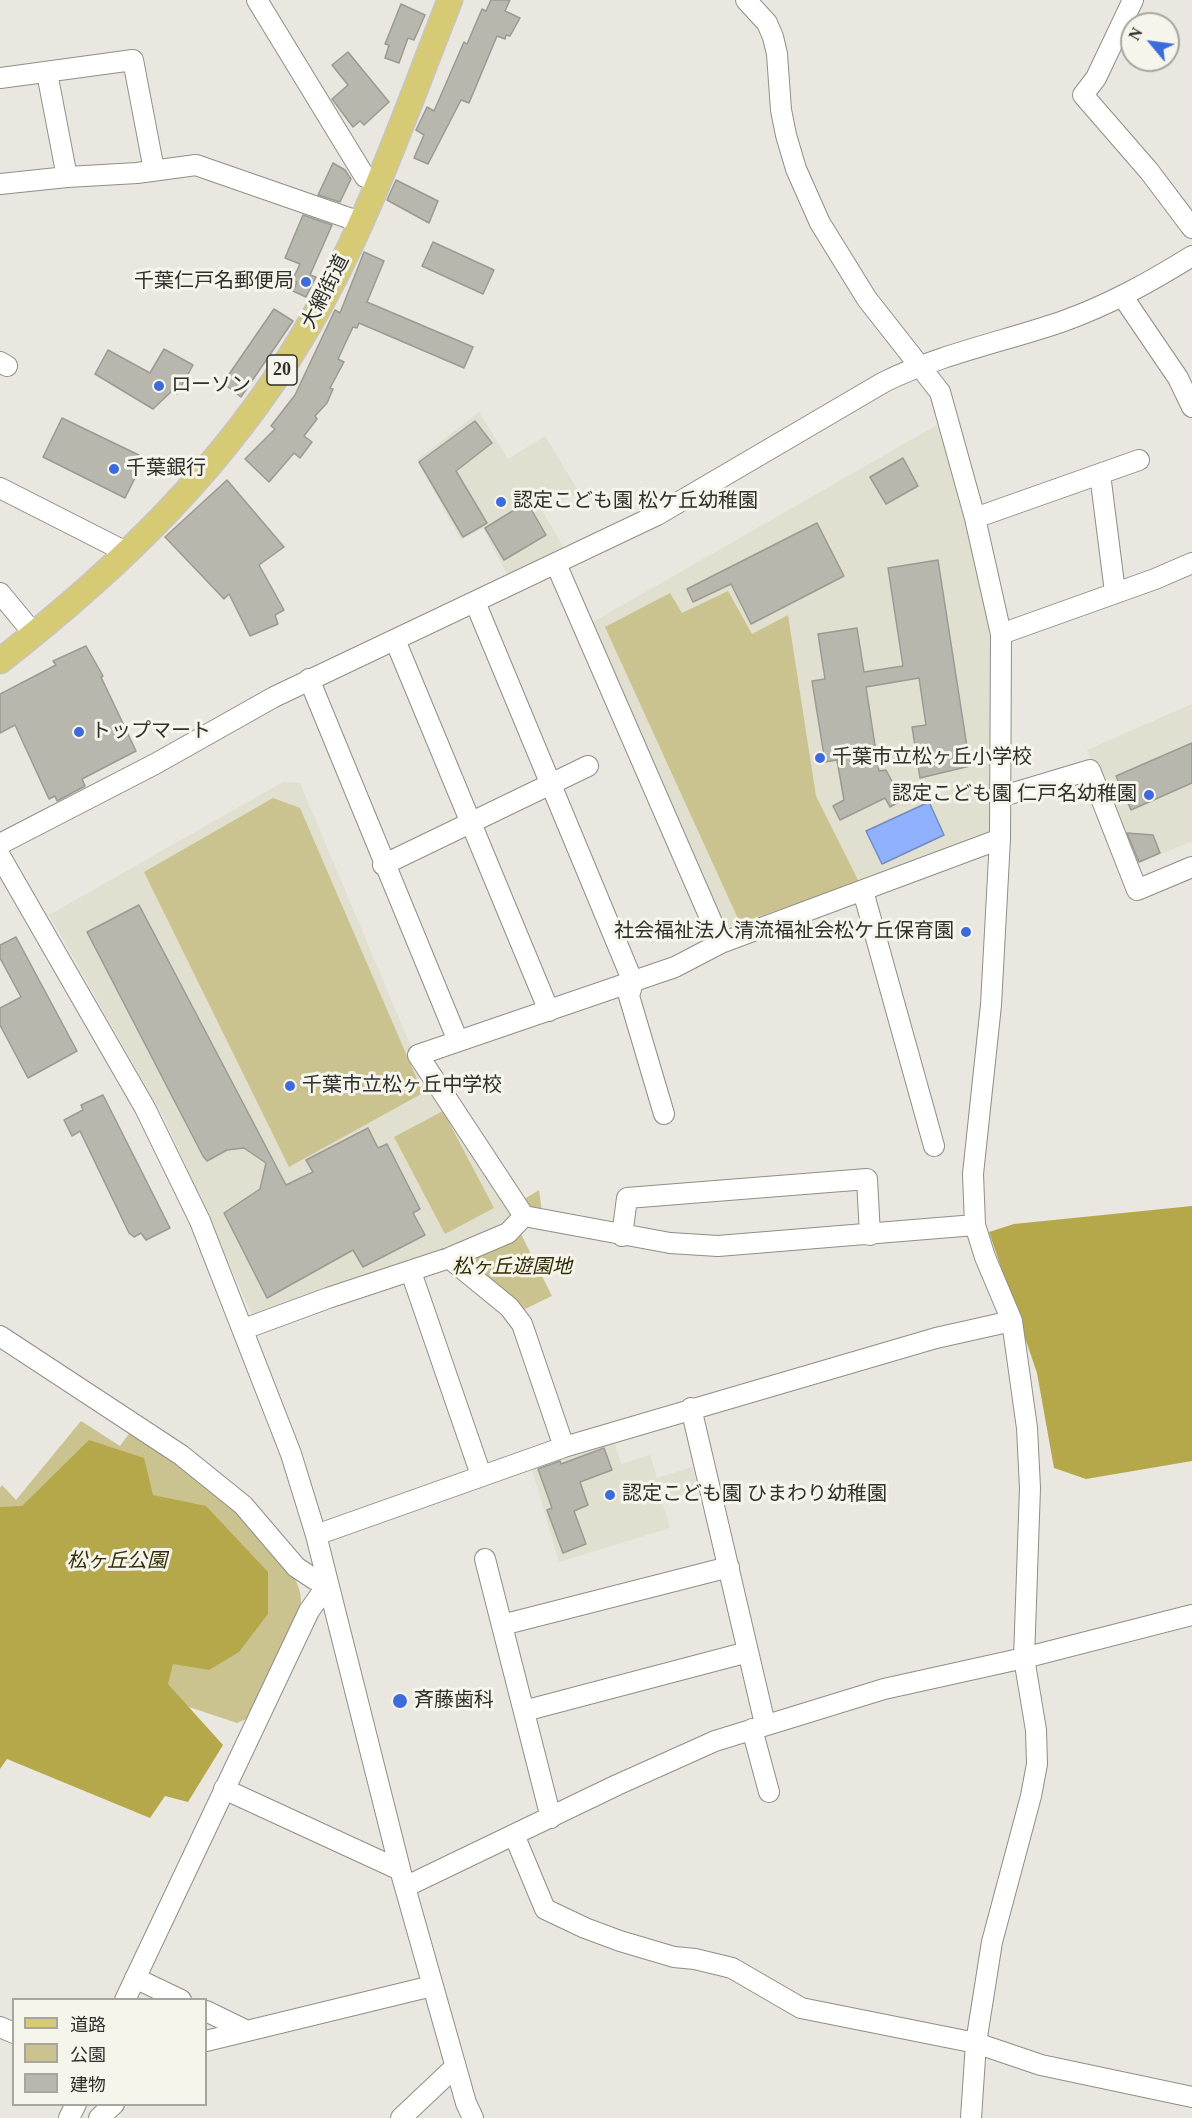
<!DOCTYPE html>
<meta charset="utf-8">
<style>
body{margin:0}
#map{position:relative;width:1192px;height:2118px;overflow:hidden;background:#e9e7df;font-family:"Times New Roman","Noto Sans JP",serif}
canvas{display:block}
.legend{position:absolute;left:12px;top:1998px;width:195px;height:108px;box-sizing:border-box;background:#f6f5ec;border:2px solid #a6a69f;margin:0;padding:8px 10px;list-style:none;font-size:18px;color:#2f2f2b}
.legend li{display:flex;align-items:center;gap:12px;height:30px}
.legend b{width:30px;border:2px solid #a6a69f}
.north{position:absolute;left:1120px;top:12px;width:60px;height:60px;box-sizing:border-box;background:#f6f5ec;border:2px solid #a6a69f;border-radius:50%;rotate:299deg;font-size:16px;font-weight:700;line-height:24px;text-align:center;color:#2f2f2b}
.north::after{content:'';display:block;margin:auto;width:21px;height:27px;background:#3e6bdc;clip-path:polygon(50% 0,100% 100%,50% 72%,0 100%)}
</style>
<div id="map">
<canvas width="1192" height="2118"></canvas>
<ul class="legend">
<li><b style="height:8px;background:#d6ca74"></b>道路</li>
<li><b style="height:16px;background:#cac38f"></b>公園</li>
<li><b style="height:16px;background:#b8b7ae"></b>建物</li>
</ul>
<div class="north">N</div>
</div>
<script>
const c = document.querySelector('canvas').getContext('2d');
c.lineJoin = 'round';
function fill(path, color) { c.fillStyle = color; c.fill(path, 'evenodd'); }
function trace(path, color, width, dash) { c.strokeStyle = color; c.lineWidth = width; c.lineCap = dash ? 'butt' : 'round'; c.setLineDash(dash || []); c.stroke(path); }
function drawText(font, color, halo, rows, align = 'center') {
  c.font = font + ' "Times New Roman","Noto Sans JP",serif'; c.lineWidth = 6; c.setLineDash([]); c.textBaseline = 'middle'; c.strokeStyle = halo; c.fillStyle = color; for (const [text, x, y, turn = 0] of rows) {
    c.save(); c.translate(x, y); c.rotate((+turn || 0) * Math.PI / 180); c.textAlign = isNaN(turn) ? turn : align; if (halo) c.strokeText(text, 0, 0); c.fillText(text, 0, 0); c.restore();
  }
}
fill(new Path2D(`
 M479,412L508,459L545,436L579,492L543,512L565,550L508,576L483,528L461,540L417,460Z
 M937,425L973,530L986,603L994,677L990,839L726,936L588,625Z
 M1192,704V841L1133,866L1087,750Z
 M283,782L300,783L412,1049L514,1210L498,1228L257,1318L252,1315L166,1122L49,915Z
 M613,1437L621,1464L650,1455L657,1478L692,1467L699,1490L662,1501L670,1528L559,1562L530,1463Z`), '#e1dfcf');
fill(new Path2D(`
 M728,591L752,634L788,615L816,796L859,882L740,923L605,627L670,593L682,613Z
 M273,798L300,808L423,1093L289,1167L144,872Z
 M443,1111L494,1208L445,1234L394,1137Z
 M539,1190L542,1212L531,1209L521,1201Z
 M520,1232L552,1296L525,1309L467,1261L512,1242Z
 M81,1421L120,1446L131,1431C171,1456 306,1553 301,1603L249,1718L237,1723L75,1669L0,1679V1488L2,1485L16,1500Z`), '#cac38f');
fill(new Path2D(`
 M1192,1206V1461L1086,1479L1054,1468L1037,1373L989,1232L1014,1224Z
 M89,1440L144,1458L153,1495L206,1506L268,1572V1614L239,1652L209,1670L173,1664L168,1684L223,1745L188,1802L165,1796L150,1818L7,1759L0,1769V1507L22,1506Z`), '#b5a84a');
const water = new Path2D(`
 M929,802L944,835L882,864L866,831Z`);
fill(water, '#90b2fe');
trace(water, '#738bbf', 1.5);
const building = new Path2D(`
 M491,0H510L505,11L520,18L510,36L506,35L505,39L497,36L469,103L461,100L428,164L414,158L424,135L416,130L427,107L434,111L464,42L467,44L482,9L486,11Z
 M401,4L425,15L414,40L408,38L399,63L385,58L389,45L385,44Z
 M348,52L389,102L364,125L360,121L353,127L332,99L348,85L332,65Z
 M333,163L345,170L351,179L340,202L318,195Z
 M396,180L438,201L429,223L387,200Z
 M303,215L332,225L310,275L316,277L306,297L293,291L297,282L292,281L300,264L285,258Z
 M433,242L494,270L483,294L422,266Z
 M364,252L384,261L367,302L473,347L464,368L359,323L357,328L353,327L338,359L344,362L330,388L333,389L327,403L315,416L317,419L304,436L312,442L300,458L294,453L269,482L245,459L275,429L271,426L295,395L335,310L340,313Z
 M274,309L293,321L241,397L223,383Z
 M164,349L193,365L177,394L173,390L153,409L95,374L108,350L150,373Z
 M62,418L145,458L125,498L43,457Z
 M475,421L492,443L456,471L487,523L463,537L419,462Z
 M903,458L918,486L886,504L870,477Z
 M227,480L284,547L259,565L284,610L275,615L278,624L250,636L229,594L224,599L165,537Z
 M527,502L546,535L504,560L485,528Z
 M817,523L844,576L751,624L731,584L693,602L687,589Z
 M938,560L970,766L920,778L912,727L926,725L919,678L866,687L879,771L886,770L902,800L890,807L885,798L840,820L833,806L844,800L837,760L825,762L812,681L825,679L818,634L857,628L864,672L903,666L888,568Z
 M86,646L103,676L101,677L136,751L82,779L85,786L57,801L55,796L49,799L15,725L0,733V694L56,665L53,661Z
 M1192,743V783L1131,810L1116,776Z
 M1127,833L1153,835L1160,853L1139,862Z
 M139,905L286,1185L313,1172L306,1160L368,1128L378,1148L387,1144L420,1209L413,1213L425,1235L363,1267L353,1250L267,1298L224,1213L260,1189L266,1163L244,1148L227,1150L207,1161L203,1156L87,932Z
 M16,937L77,1051L28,1078L0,1025V1008L21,997L0,958V945Z
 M103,1095L170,1228L146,1240L141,1233L134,1237L129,1233L80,1131L72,1136L64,1120L83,1110L81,1105Z
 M604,1448L612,1470L580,1482L588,1505L574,1511L586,1544L563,1553L547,1510L552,1508L538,1469L560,1461L561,1464Z`);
fill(building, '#b8b7ae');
trace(building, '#9b9a92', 1.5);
const minor = new Path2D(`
 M257,0L365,177L378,180
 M746,0L767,23L773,37L777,54L781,110L786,135L796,169L820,223L867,299L940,392L975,518L1001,634L1000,839L991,1005L973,1174L975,1225L985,1257L1012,1321L1027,1428L1030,1488L1024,1658L1036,1730L1037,1764L1031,1796L992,1942L976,2043L971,2118
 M1133,0L1096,78L1083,95L1149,171L1192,228
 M47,73L67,177
 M0,78L133,60L154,170
 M0,184L67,177L137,173L196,165L360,222
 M1123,297L1178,378L1192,407
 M0,362L7,366
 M1100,474L1115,592
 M0,488L126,552
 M975,518L1139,460
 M556,564L721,943
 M0,593L34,634
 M475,602L633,982L629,996L664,1114
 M1001,634L1155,579L1192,563
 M395,640L549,1011
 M309,679L458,1041
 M1000,797L1090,770L1137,890L1192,867
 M0,844L155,764L274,697L657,515L884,382C941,354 1002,342 1061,322C1109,305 1150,282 1192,256
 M0,856L145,1108L200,1221L291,1454L316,1535L401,1873L466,2103L473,2118
 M383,865L588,766
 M863,891L934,1146
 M524,1216L418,1055L675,967L721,943L1000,839
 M622,1236L627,1198L867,1179L870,1235
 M449,1258L509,1307L522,1324L564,1447
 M411,1272L481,1475
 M244,1329L328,1298L449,1258L508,1233L524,1216L670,1243L718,1246L975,1225
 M0,1336L181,1455L243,1505L296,1567L314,1579L328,1584L309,1611L125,2000
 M691,1408L765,1724
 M316,1535L564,1447L936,1338L1012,1321
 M485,1559L551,1818
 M502,1625L729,1567
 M524,1711L748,1652
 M752,1729L769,1792
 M224,1789L400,1870
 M515,1837L545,1909L585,1928L620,1941L674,1957L695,1959L732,1968L801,2008L976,2043L1041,2065L1192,2097
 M405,1887L617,1785L715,1741L884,1689L1024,1658L1192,1615
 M135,1978L181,2000
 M206,2011L245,2030
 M0,2027L14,2033
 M206,2041L432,1986
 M69,2118L76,2104
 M99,2118L114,2104
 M401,2118L455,2067`);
const major = new Path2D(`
 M0,661C119,568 224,467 302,337C365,233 405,113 450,0`);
trace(minor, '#8f8e87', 22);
trace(major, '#c5c5c4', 27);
trace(minor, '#fff', 20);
trace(major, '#d6ca74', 24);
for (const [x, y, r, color] of [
 [306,282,6,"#3e6bdc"],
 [159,386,6,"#3e6bdc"],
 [114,469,6,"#3e6bdc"],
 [501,502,6,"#3e6bdc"],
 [79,732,6,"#3e6bdc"],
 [820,758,6,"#3e6bdc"],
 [1149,795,6,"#3e6bdc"],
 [966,932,6,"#3e6bdc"],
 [290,1086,6,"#3e6bdc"],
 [610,1495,6,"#3e6bdc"],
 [400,1701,8,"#3e6bdc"]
]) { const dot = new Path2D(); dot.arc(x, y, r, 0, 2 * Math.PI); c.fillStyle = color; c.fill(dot); trace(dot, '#f6f5ec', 2); }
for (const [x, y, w] of [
 [282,370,30]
]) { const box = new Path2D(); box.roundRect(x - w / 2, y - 15, w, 30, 4.5); c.fillStyle = '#f6f5ec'; c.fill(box); trace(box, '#2f2f2b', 1.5); }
drawText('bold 18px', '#2f2f2b', null, [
 ["20",282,370]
]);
drawText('20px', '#2f2f2b', '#f6f5ec', [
 ["千葉仁戸名郵便局",294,282,"right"],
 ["ローソン",171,386],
 ["千葉銀行",126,469],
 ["認定こども園 松ケ丘幼稚園",513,502],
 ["トップマート",91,732],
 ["千葉市立松ヶ丘小学校",832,758],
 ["認定こども園 仁戸名幼稚園",1137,795,"right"],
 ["社会福祉法人清流福祉会松ケ丘保育園",954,932,"right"],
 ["千葉市立松ヶ丘中学校",302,1086],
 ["認定こども園 ひまわり幼稚園",622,1495],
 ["斉藤歯科",414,1701]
], 'left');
drawText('20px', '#2f2f2b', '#f6f5ec', [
 ["大網街道",326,292,-63]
]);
drawText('italic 20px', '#322c03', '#f6f5ec', [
 ["松ヶ丘遊園地",512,1268],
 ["松ヶ丘公園",117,1562]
]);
</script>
